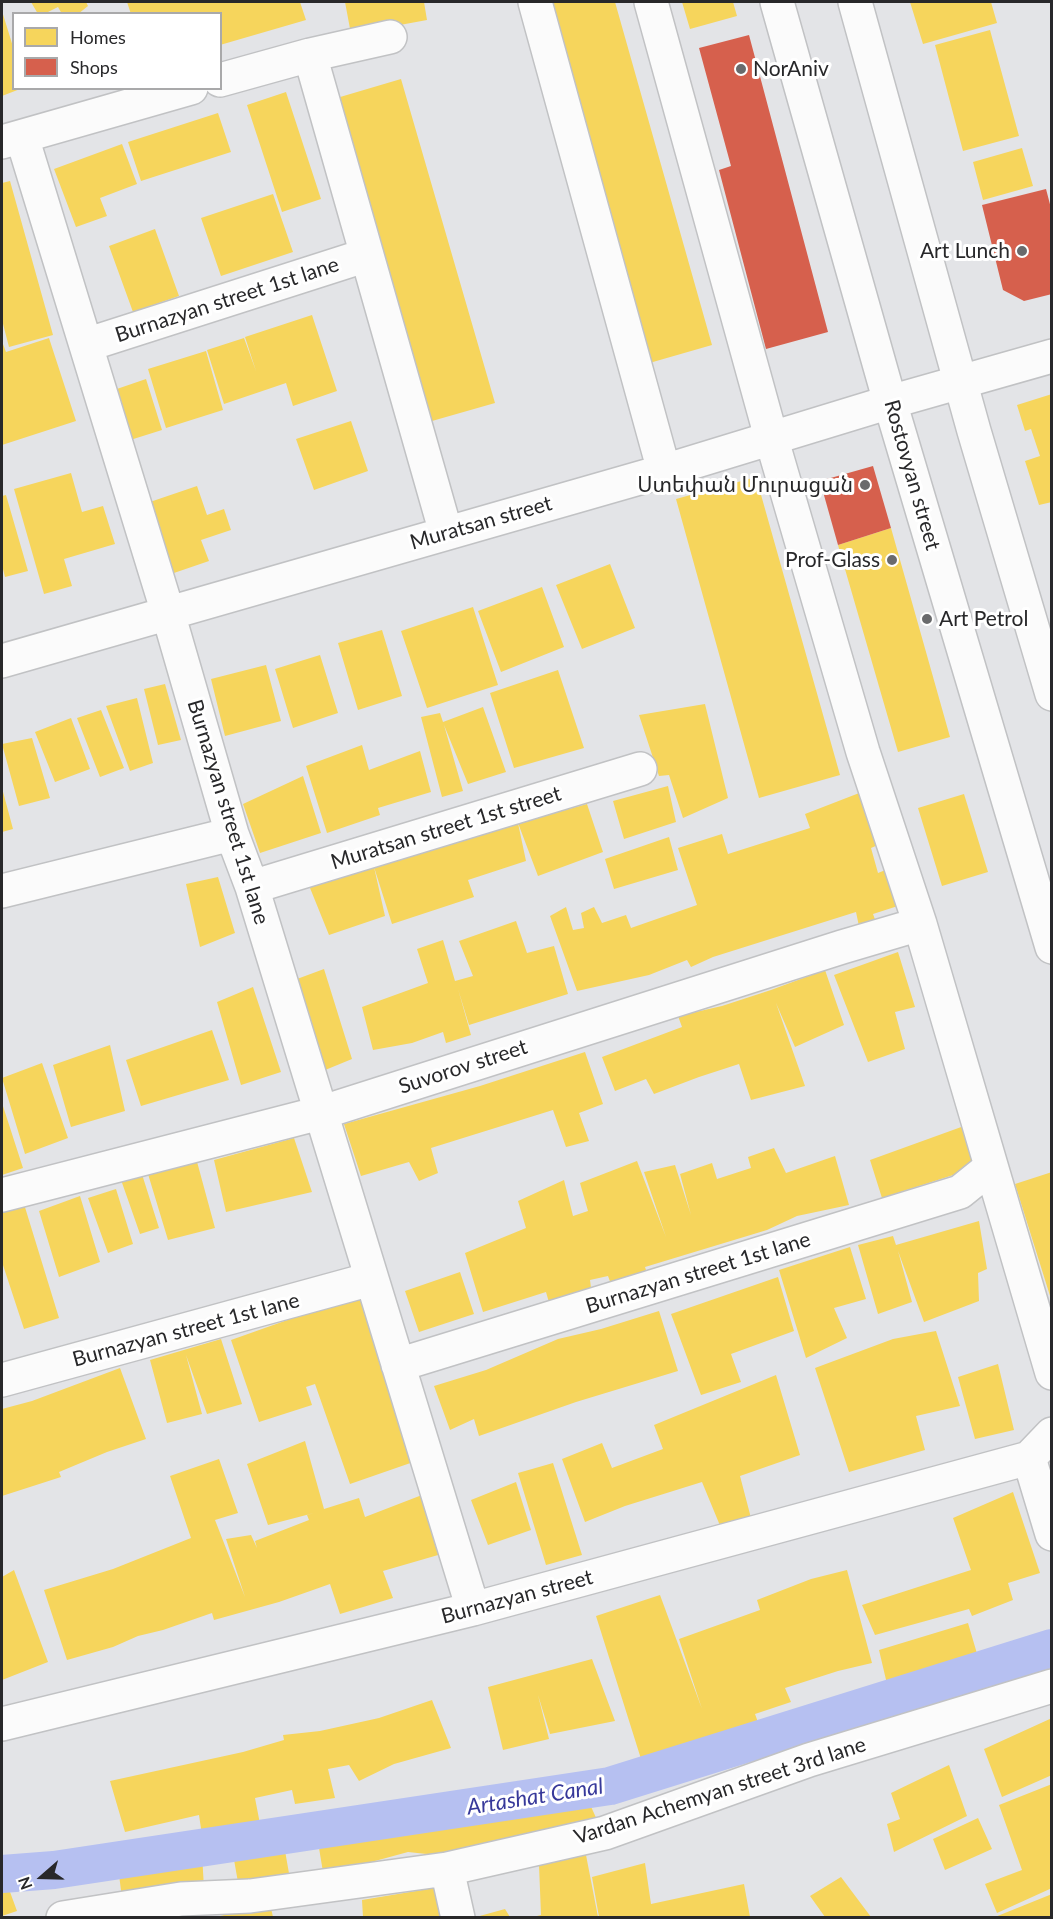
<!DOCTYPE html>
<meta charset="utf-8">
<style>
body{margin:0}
#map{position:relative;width:1053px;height:1919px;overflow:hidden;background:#e3e4e7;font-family:Lato,sans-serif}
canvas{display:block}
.frame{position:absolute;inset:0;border:3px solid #28282a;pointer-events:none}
.legend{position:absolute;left:12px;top:12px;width:210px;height:78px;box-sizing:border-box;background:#fff;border:2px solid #a9a9aa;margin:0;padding:8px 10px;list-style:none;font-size:18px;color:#28282a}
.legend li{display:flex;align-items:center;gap:12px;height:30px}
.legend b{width:30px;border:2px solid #a9a9aa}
.north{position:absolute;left:12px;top:1847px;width:60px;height:60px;-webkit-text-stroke:4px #fff;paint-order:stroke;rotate:250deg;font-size:16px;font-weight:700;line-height:24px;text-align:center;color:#28282a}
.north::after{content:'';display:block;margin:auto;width:21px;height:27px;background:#28282a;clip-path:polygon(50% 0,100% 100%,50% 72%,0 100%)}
</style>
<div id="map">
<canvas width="1053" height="1919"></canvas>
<div class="frame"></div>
<ul class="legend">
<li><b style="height:16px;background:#f6d55c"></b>Homes</li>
<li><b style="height:16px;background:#d6604d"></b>Shops</li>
</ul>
<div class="north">N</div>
</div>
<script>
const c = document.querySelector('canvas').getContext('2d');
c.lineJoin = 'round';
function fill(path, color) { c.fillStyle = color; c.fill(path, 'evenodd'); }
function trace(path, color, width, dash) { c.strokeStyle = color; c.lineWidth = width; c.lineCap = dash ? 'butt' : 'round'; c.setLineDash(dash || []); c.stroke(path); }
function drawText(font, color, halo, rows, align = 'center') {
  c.font = font + ' Lato,"Noto Sans Armenian",sans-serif'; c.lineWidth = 6; c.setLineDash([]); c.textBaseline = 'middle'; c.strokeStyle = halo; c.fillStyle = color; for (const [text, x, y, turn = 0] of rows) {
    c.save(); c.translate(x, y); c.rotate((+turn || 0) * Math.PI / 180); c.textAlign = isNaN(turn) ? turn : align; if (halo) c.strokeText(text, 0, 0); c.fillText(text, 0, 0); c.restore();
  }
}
fill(new Path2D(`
 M31,2H86L88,6L78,14H62L58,7L44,14H38Z
 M127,2H300L306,20L220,45V14H131Z
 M345,2H424L427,20L351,34Z
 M537,2H615L712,345L639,366Z
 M682,2H733L737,16L690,29Z
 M910,2H991L997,23L923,44Z
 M2,11L14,50V88L20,89L2,96Z
 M990,30L1019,136L963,151L935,45Z
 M401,79L495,403L425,423L330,100Z
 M286,92L321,199L282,212L247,105Z
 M218,113L231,152L141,181L128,142Z
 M122,144L137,184L100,198L107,216L76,227L54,169Z
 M1022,148L1033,186L983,200L973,162Z
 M10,181L53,335L9,347L2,320V183Z
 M273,194L293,252L221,276L201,218Z
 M155,229L179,296L133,312L109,246Z
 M312,315L337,391L293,406L286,383L224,404L207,350L244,338L256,371L245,337Z
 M49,338L76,421L2,445V344H3L6,352Z
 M206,351L223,410L166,428L148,369Z
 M146,379L162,430L127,441L111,391Z
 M1052,394V502L1039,505L1025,461L1040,456L1031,429L1025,431L1017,405Z
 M351,421L368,471L314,490L296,439Z
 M71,473L82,512L103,506L115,544L64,559L72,586L44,594L14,489Z
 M756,477L840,775L759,798L676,499Z
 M197,486L207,515L224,509L231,530L201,540L209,561L171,574L147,503Z
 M6,495L28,571L5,577L2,565V496Z
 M891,528L950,737L898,752L838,545Z
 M610,564L635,628L582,649L556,585Z
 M542,587L564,647L501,672L478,611Z
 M473,607L498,685L427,708L401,631Z
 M382,630L402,696L358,710L338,643Z
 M320,655L338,713L293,728L275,669Z
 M266,665L281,721L225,736L211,679Z
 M558,670L584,748L514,768L490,693Z
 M165,684L181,740L158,745L144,689Z
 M137,698L153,763L130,771L106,706Z
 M705,704L728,798L683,818L669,775L659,776L639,715Z
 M483,707L506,772L468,784L444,725L463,791L442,797L421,717L440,713L443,722Z
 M101,710L124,768L100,777L77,718Z
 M71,718L90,769L55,782L35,732Z
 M32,738L50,798L19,806L2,744Z
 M362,745L369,770L420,751L431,792L378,808L380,815L327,833L306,766Z
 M303,776L321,833L260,853L243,804Z
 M668,786L676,822L624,839L613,801Z
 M2,788L13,829L2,832Z
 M867,790L885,842L871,848L878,873L893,867L904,904L873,914L877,925L860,931L856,912L713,957L691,967L687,960L649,975L577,991L550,916L566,907L573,930L584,928L581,913L594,907L602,923L626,915L631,928L697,905L678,848L722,834L728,854L810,828L805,814Z
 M964,794L988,872L942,886L918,808Z
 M587,804L603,852L538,876L518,823Z
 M518,823L526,861L468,880L474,897L392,924L374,867L385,916L329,935L308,883Z
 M669,837L678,870L614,889L605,859Z
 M218,877L235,933L200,947L186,884Z
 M516,921L527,953L554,946L568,994L469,1025L458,989L471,1035L446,1043L443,1032L412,1043L373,1050L362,1007L428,983L417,949L443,940L455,981L473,976L459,941Z
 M898,952L915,1007L895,1012L905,1049L868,1062L834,975Z
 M324,969L352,1059L313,1075L297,979Z
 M825,970L844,1025L795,1047L776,1003L805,1086L751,1100L739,1064L699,1077L654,1094L646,1079L615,1091L602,1057L682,1027L678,1016L722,1006L771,990Z
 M253,987L281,1072L241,1085L217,1002Z
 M212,1030L229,1080L141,1106L126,1060Z
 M110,1045L125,1111L71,1127L53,1065Z
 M585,1052L603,1104L579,1113L589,1141L566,1147L553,1110L431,1148L438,1173L419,1181L409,1162L361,1176L344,1124L480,1086Z
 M42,1063L68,1138L25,1154L2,1078Z
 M2,1103L23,1168L2,1175Z
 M964,1126L975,1168L882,1198L870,1160Z
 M294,1138L312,1192L226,1212L214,1160Z
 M774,1148L786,1173L835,1156L849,1205L797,1216L767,1230L645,1267L648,1276L612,1287L608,1276L590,1280L592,1296L550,1306L546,1292L483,1312L465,1253L526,1228L518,1201L564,1180L573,1216L588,1211L580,1183L637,1161L666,1237L644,1172L675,1165L691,1215L680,1174L712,1163L717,1179L751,1168L748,1157Z
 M196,1158L215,1228L168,1240L148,1174Z
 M140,1168L159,1228L140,1234L120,1177Z
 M1052,1172V1299H1051L1015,1184Z
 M116,1189L133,1244L108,1253L88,1198Z
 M80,1196L100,1262L59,1277L39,1211Z
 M24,1204L59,1318L24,1329L2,1262V1212Z
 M979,1221L987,1269L978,1273L979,1301L924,1322L898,1251L912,1302L878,1314L858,1245L893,1236L896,1245Z
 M850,1247L866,1299L834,1308L847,1338L806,1358L779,1270Z
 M460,1272L474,1314L419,1332L405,1291Z
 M778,1277L794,1331L731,1354L741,1382L701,1395L671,1314Z
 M358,1295L384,1356L422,1459L350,1484L315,1384L306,1387L312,1405L259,1422L231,1340Z
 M659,1311L678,1371L576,1402L479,1436L474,1419L450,1430L434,1386L486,1370L558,1339L601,1329Z
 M936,1331L960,1406L916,1416L925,1450L849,1472L815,1368L893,1339Z
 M221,1339L242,1404L207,1414L186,1355L202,1414L167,1423L150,1360Z
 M998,1364L1014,1430L975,1439L958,1377Z
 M120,1368L146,1439L107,1452L59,1472L61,1477L2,1496V1409L32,1401Z
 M776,1375L800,1455L740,1476L751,1518L721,1528L702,1482L625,1506L585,1522L562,1459L602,1443L612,1468L663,1449L654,1425Z
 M305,1441L324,1509L359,1498L365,1517L422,1495L445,1553L383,1571L393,1598L340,1614L330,1584L279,1602L214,1620L212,1613L163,1630L138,1636L113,1647L67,1660L44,1590L113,1569L191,1538L170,1476L219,1459L238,1513L215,1520L245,1597L226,1539L251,1535L257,1548L255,1541L309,1520L307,1515L314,1513L268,1525L247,1464Z
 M553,1463L582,1555L546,1565L518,1473Z
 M516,1482L531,1530L488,1545L471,1500Z
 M1013,1492L1040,1573L1008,1583L1013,1600L972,1616L969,1609L875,1635L862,1605L971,1570L953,1518Z
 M14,1570L48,1662L2,1680V1577Z
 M847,1570L872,1663L838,1671L785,1688L791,1702L755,1714L759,1725L642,1762L596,1616L660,1595L702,1709L679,1639L760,1610L757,1600L811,1579Z
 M968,1623L978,1657L887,1684L879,1650Z
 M592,1659L615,1721L550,1734L538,1695L549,1739L503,1750L488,1687Z
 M432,1700L451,1748L394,1764L359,1781L349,1765L328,1769L335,1798L295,1804L292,1790L255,1798L260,1824L202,1835L199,1815L125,1832L110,1781L243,1752L284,1740L283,1735L320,1731L379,1718Z
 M1052,1718V1775L1002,1797L984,1749Z
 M949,1765L967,1816L894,1852L887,1824L900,1819L891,1793Z
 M1052,1784V1888L997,1913L985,1884L1022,1870L999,1805Z
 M588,1800L598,1822L436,1855L408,1852L342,1870L323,1872L317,1836L476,1811Z
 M978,1818L992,1849L945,1870L933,1839Z
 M284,1845L290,1879L239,1888L233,1854Z
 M202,1854L204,1888L122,1898L118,1867Z
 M586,1855L598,1917H533L541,1915L539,1865Z
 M645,1863L651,1904L744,1884L750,1917H599L592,1877Z
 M841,1877L871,1917H825L810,1896Z
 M6,1881L17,1911L2,1916V1883Z
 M440,1887L448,1917H363L362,1900Z
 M1052,1894V1916L1048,1917H995Z
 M270,1904L273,1917H216Z
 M505,1909L510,1917H476Z`), '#f6d55c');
fill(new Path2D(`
 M749,35L828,332L766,349L719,170L731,166L699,48Z
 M1046,189L1052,212V294L1024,301L1003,290L982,205Z
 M873,466L891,528L838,545L820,481Z`), '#d6604d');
trace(new Path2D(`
 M2,1874L54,1870L610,1786L1052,1648`), '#b6c0f1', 38);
const street = new Path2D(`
 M535,2L664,471
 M651,2L771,437L863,752L920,924L1052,1373
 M310,55L446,533
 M220,80L310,55L390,37
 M22,137L168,613L232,834L252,887L473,1609
 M2,142L191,88
 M86,345L367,255
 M2,661L664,471L890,402L1052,356
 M252,887L640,769
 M2,891L232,834
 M2,1195L320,1113L842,947L920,924
 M398,1365L960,1192L991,1167
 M2,1380L371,1279
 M1052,1434L1029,1458L1052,1534
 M2,1724L473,1609L1029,1458
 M447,1869L458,1918
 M63,1918L181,1899L250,1896L447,1869L605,1833L809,1760L1052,1686`);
const primary = new Path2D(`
 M777,2L890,402L1052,947
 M855,2L974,431L1052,694`);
trace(street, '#c1c2c4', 36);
trace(primary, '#c1c2c4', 36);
trace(street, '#fbfbfb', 33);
trace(primary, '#fbfbfb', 33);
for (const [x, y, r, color] of [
 [741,69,6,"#696a6c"],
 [1022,251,6,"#696a6c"],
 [865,485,6,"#696a6c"],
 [892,560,6,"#696a6c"],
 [927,619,6,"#696a6c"]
]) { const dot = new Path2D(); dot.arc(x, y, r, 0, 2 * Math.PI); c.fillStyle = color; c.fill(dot); trace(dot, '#fff', 2); }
drawText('21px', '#28282a', '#fff', [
 ["NorAniv",753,69,"left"],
 ["Art Lunch",1010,251],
 ["Ստեփան Մուրացան",853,485],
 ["Prof-Glass",880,560],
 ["Art Petrol",939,619,"left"]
], 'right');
drawText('21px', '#28282a', '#fff', [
 ["Burnazyan street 1st lane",227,300,-18],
 ["Rostovyan street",912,475,74],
 ["Muratsan street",481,523,-16],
 ["Burnazyan street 1st lane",228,812,73],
 ["Muratsan street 1st street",446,828,-17],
 ["Suvorov street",463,1067,-18],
 ["Burnazyan street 1st lane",698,1273,-17],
 ["Burnazyan street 1st lane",186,1330,-15],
 ["Burnazyan street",517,1597,-15],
 ["Vardan Achemyan street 3rd lane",720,1791,-18]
]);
drawText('italic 22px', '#37399a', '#fff', [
 ["Artashat Canal",535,1797,-9]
]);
</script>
